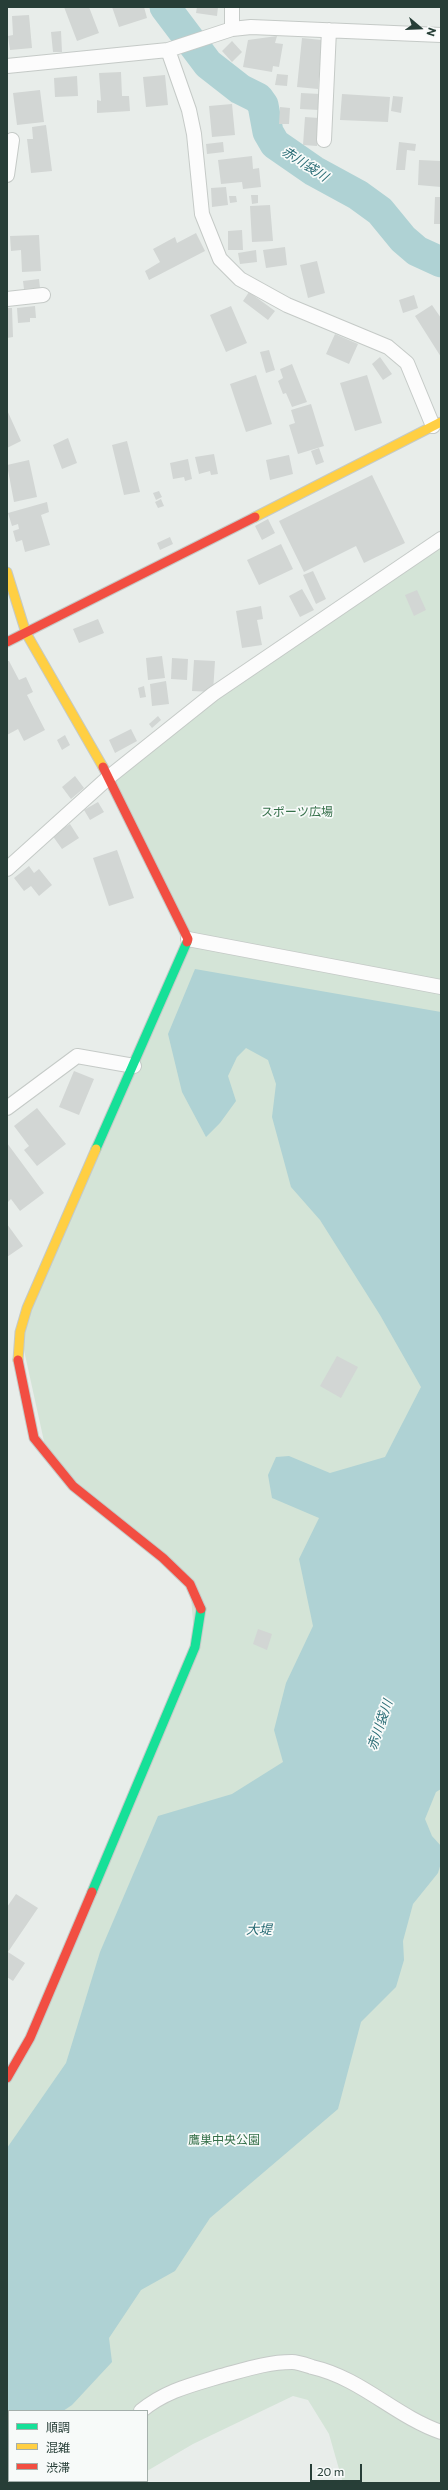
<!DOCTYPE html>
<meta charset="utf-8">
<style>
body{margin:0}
#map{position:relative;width:448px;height:2490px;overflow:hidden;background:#e8edea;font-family:Commissioner,"Noto Sans JP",sans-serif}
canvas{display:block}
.frame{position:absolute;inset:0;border:8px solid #273e37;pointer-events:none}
.legend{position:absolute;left:8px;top:2410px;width:140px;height:72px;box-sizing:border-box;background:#f7faf9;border:1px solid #a4afab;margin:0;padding:5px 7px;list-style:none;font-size:12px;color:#273e37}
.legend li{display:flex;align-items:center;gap:8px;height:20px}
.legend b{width:20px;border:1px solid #a4afab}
.north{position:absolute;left:400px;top:8px;width:40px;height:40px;-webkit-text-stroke:3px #f7faf9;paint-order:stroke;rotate:109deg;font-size:11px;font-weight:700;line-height:16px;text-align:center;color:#273e37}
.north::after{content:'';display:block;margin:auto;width:14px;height:18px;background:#273e37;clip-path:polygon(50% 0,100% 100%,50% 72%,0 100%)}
.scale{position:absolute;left:310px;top:2464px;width:52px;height:18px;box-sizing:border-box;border:2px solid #273e37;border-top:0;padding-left:5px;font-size:12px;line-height:14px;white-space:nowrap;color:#273e37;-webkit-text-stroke:3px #f7faf9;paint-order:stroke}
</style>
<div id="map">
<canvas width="448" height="2490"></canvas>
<div class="frame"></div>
<ul class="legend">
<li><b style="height:5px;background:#16e098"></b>順調</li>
<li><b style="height:5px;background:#ffcf43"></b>混雑</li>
<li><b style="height:5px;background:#f24e42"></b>渋滞</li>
</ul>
<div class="north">N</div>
<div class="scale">20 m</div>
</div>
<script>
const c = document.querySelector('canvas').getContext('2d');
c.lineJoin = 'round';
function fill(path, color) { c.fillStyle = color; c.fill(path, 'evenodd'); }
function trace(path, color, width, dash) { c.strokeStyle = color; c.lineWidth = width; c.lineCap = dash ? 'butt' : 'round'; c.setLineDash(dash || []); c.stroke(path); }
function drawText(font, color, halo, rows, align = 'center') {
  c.font = font + ' Commissioner,"Noto Sans JP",sans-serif'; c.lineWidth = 3.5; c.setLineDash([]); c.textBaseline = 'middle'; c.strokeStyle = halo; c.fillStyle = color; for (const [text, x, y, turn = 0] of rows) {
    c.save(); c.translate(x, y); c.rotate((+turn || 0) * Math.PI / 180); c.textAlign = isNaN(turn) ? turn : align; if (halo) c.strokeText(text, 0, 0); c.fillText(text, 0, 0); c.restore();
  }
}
fill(new Path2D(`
 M441,539V2483H343L329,2434L308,2400L293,2396L193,2444L147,2471V2411H9V2481H129L125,2483H7V2078L195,1647L190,1584L47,1455L20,1332L188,939L109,777L213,694Z`), '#d4e4d7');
fill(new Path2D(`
 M195,969L441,1012V1789L436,1792L425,1819L432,1836L441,1846V1863L438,1873L413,1904L403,1941L404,1960L396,1987L361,2022L338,2109L210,2218L175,2271L141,2290L109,2338L112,2362L72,2405L63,2411H9V2446H7V2148L66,2063L100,1952L158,1816L232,1794L283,1762L274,1730L286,1683L313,1626L299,1559L319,1518L272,1498L268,1475L276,1457L289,1456L330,1473L385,1457L421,1387L380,1315L320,1220L291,1187L272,1117L276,1084L268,1060L246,1048L237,1057L228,1076L236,1101L220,1123L206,1137L182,1092L168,1034Z`), '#afd2d4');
trace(new Path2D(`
 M165,7L208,64L240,89L258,98L263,105L268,132L275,144L314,171L358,195L380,211L403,239L417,251L441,262`), '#afd2d4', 31);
fill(new Path2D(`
 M64,7H89L99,33L77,41Z
 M112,7H144L147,18L119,27Z
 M197,7H218L217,16L196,13Z
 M29,15L32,48L10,50L8,36L13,35L12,16Z
 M61,31L62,52H53L51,32Z
 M277,36L275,43L283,44L279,67L273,66L272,72L243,67L248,40Z
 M302,38L322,40L318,89L297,87Z
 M232,41L242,52L232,62L222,51Z
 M121,72L122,96H129L130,111L97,113V100L101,101L99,73Z
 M277,74L288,75L287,86L275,85Z
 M165,75L168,105L146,107L143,77Z
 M77,76L78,96L55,97L54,78Z
 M40,90L44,122L17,125L13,93Z
 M301,93L320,94L319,110L300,109Z
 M342,94L390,97L388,122L340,120Z
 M393,96L403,97L401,113L391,111Z
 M232,104L235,135L212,137L209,106Z
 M280,107L290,108L289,124H279Z
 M305,117L319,118L317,146L303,145Z
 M46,125L52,171L31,173L27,139H33L32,127Z
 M223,142L224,152L207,154L206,144Z
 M399,142L416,144L415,151L407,150L405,170H396Z
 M252,156L253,169L259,168L261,187L243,189L242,182L221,184L218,160Z
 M419,160L441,161V187L418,185Z
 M226,187L228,205L212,207L211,188Z
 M251,195H258V203L252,204Z
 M229,196H236L237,202L230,203Z
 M435,197H441V224H434Z
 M270,205L273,241L252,242L250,206Z
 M242,230L243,250H228V231Z
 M196,233L205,251L149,280L145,271L160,262L153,249L175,237L177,243Z
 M39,235L41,271L22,272L21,250L11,251L10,236Z
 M285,247L287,265L266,268L263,250Z
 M256,250L257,262L240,264L238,253Z
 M317,261L325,293L308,298L300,265Z
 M39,279L40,288L24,289L23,281Z
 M249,292L275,311L268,320L243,301Z
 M414,295L418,308L403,313L399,300Z
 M432,305L441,318V357L415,316Z
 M35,306L36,318H30V322L18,323L17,308Z
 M231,306L247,343L226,352L210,315Z
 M7,308H12L13,337L7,338Z
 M335,334L358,344L349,364L326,354Z
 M269,350L275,370L266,373L260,352Z
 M380,357L392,374L383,380L372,364Z
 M292,364L307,402L292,407L286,393L283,394L278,381L283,378L280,369Z
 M256,375L272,424L246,432L230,384Z
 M367,375L382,423L355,431L340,383Z
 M311,404L324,446L298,454L289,425L295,423L291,410Z
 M7,410L21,441L7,448Z
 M68,438L77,463L62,469L53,445Z
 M127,441L140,492L124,495L112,445Z
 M319,448L324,462L316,465L311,451Z
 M214,454L218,474L211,475L210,471L199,474L195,457Z
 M289,455L293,474L270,480L266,460Z
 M188,459L192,479L185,481L184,477L173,479L170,463Z
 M29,460L37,497L14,502L7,465Z
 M372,475L405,543L364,563L356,546L304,572L279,521Z
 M159,491L162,497L156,500L153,493Z
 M161,499L164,506L158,508L155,502Z
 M47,502L49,512L41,515L50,545L25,552L22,540L16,542L13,531L19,529L18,524L12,526L8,513Z
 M268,519L275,533L262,540L255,526Z
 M170,537L173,544L160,550L157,543Z
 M281,544L293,569L259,585L247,560Z
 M313,571L326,599L316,604L303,575Z
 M302,589L314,610L300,617L289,596Z
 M417,590L426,610L414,616L405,595Z
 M261,606L263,619L257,620L262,645L242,648L236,611Z
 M98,619L104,633L79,643L73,629Z
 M162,656L165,678L148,680L146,658Z
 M172,658L188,659L187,680L171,679Z
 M194,660L215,661L213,692L192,691Z
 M7,661H9L19,680L26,677L33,692L27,695L45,730L24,741L18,729L7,735Z
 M166,681L169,704L152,706L150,684Z
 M144,686L146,697L140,698L138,688Z
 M158,716L161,720L152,728L149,724Z
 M131,729L137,741L115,753L109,740Z
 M65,735L70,745L62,750L57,740Z
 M75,776L84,788L71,799L62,787Z
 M98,802L104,812L90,820L84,810Z
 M70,824L79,838L62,849L52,835Z
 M117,850L134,898L109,906L93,858Z
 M29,866L34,873L39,869L52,885L39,896L31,886L24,891L14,878Z
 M74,1071L94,1079L79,1115L59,1107Z
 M37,1108L66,1144L37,1166L24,1150L29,1146L14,1126Z
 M7,1143L44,1193L20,1211L11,1199L7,1203Z
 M7,1224L23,1246L7,1257Z
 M337,1356L358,1367L341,1398L320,1386Z
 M258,1629L272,1634L267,1650L253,1644Z
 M16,1894L38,1908L8,1952L25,1963L13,1981L7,1977V1907Z`), '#d2d6d4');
const street = new Path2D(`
 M232,29V7
 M168,50L189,110L194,134L202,214L220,259L240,279L287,305L388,347L407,363L433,426
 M7,66L168,50L232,29L251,27L441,35
 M324,140L329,30
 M7,175L12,140
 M7,299L43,295
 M7,869L109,777L213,694L441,539
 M188,939L441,987
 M7,1108L77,1056L134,1066
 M141,2411C165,2391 191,2385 221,2376C244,2370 267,2362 292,2362C298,2362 306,2365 312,2367C361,2378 395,2416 441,2432
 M72,2483L74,2481`);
const fast = new Path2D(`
 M96,1149L187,942
 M92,1892L195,1647L201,1609`);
const slow = new Path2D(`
 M255,517L441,422
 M7,572L26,633L103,767
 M18,1360L20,1332L27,1308L96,1149`);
const jam = new Path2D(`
 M7,642L255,517
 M103,767L188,939L187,942
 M18,1360L34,1438L73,1486L163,1558L190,1584L201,1609
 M7,2078L30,2038L92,1892`);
trace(street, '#c5cac7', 16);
trace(fast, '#c4cac7', 11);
trace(slow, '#c4cac7', 11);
trace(jam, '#c4cac7', 11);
trace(street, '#fcfcfc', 14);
trace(fast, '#16e098', 9);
trace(slow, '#ffcf43', 9);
trace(jam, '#f24e42', 9);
drawText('12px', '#36704a', '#f7faf9', [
 ["スポーツ広場",297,812],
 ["鷹巣中央公園",224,2140]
]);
drawText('italic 13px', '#286b74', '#f7faf9', [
 ["赤川袋川",305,164,33],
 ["赤川袋川",380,1725,-71],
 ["大堤",259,1930]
]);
</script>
